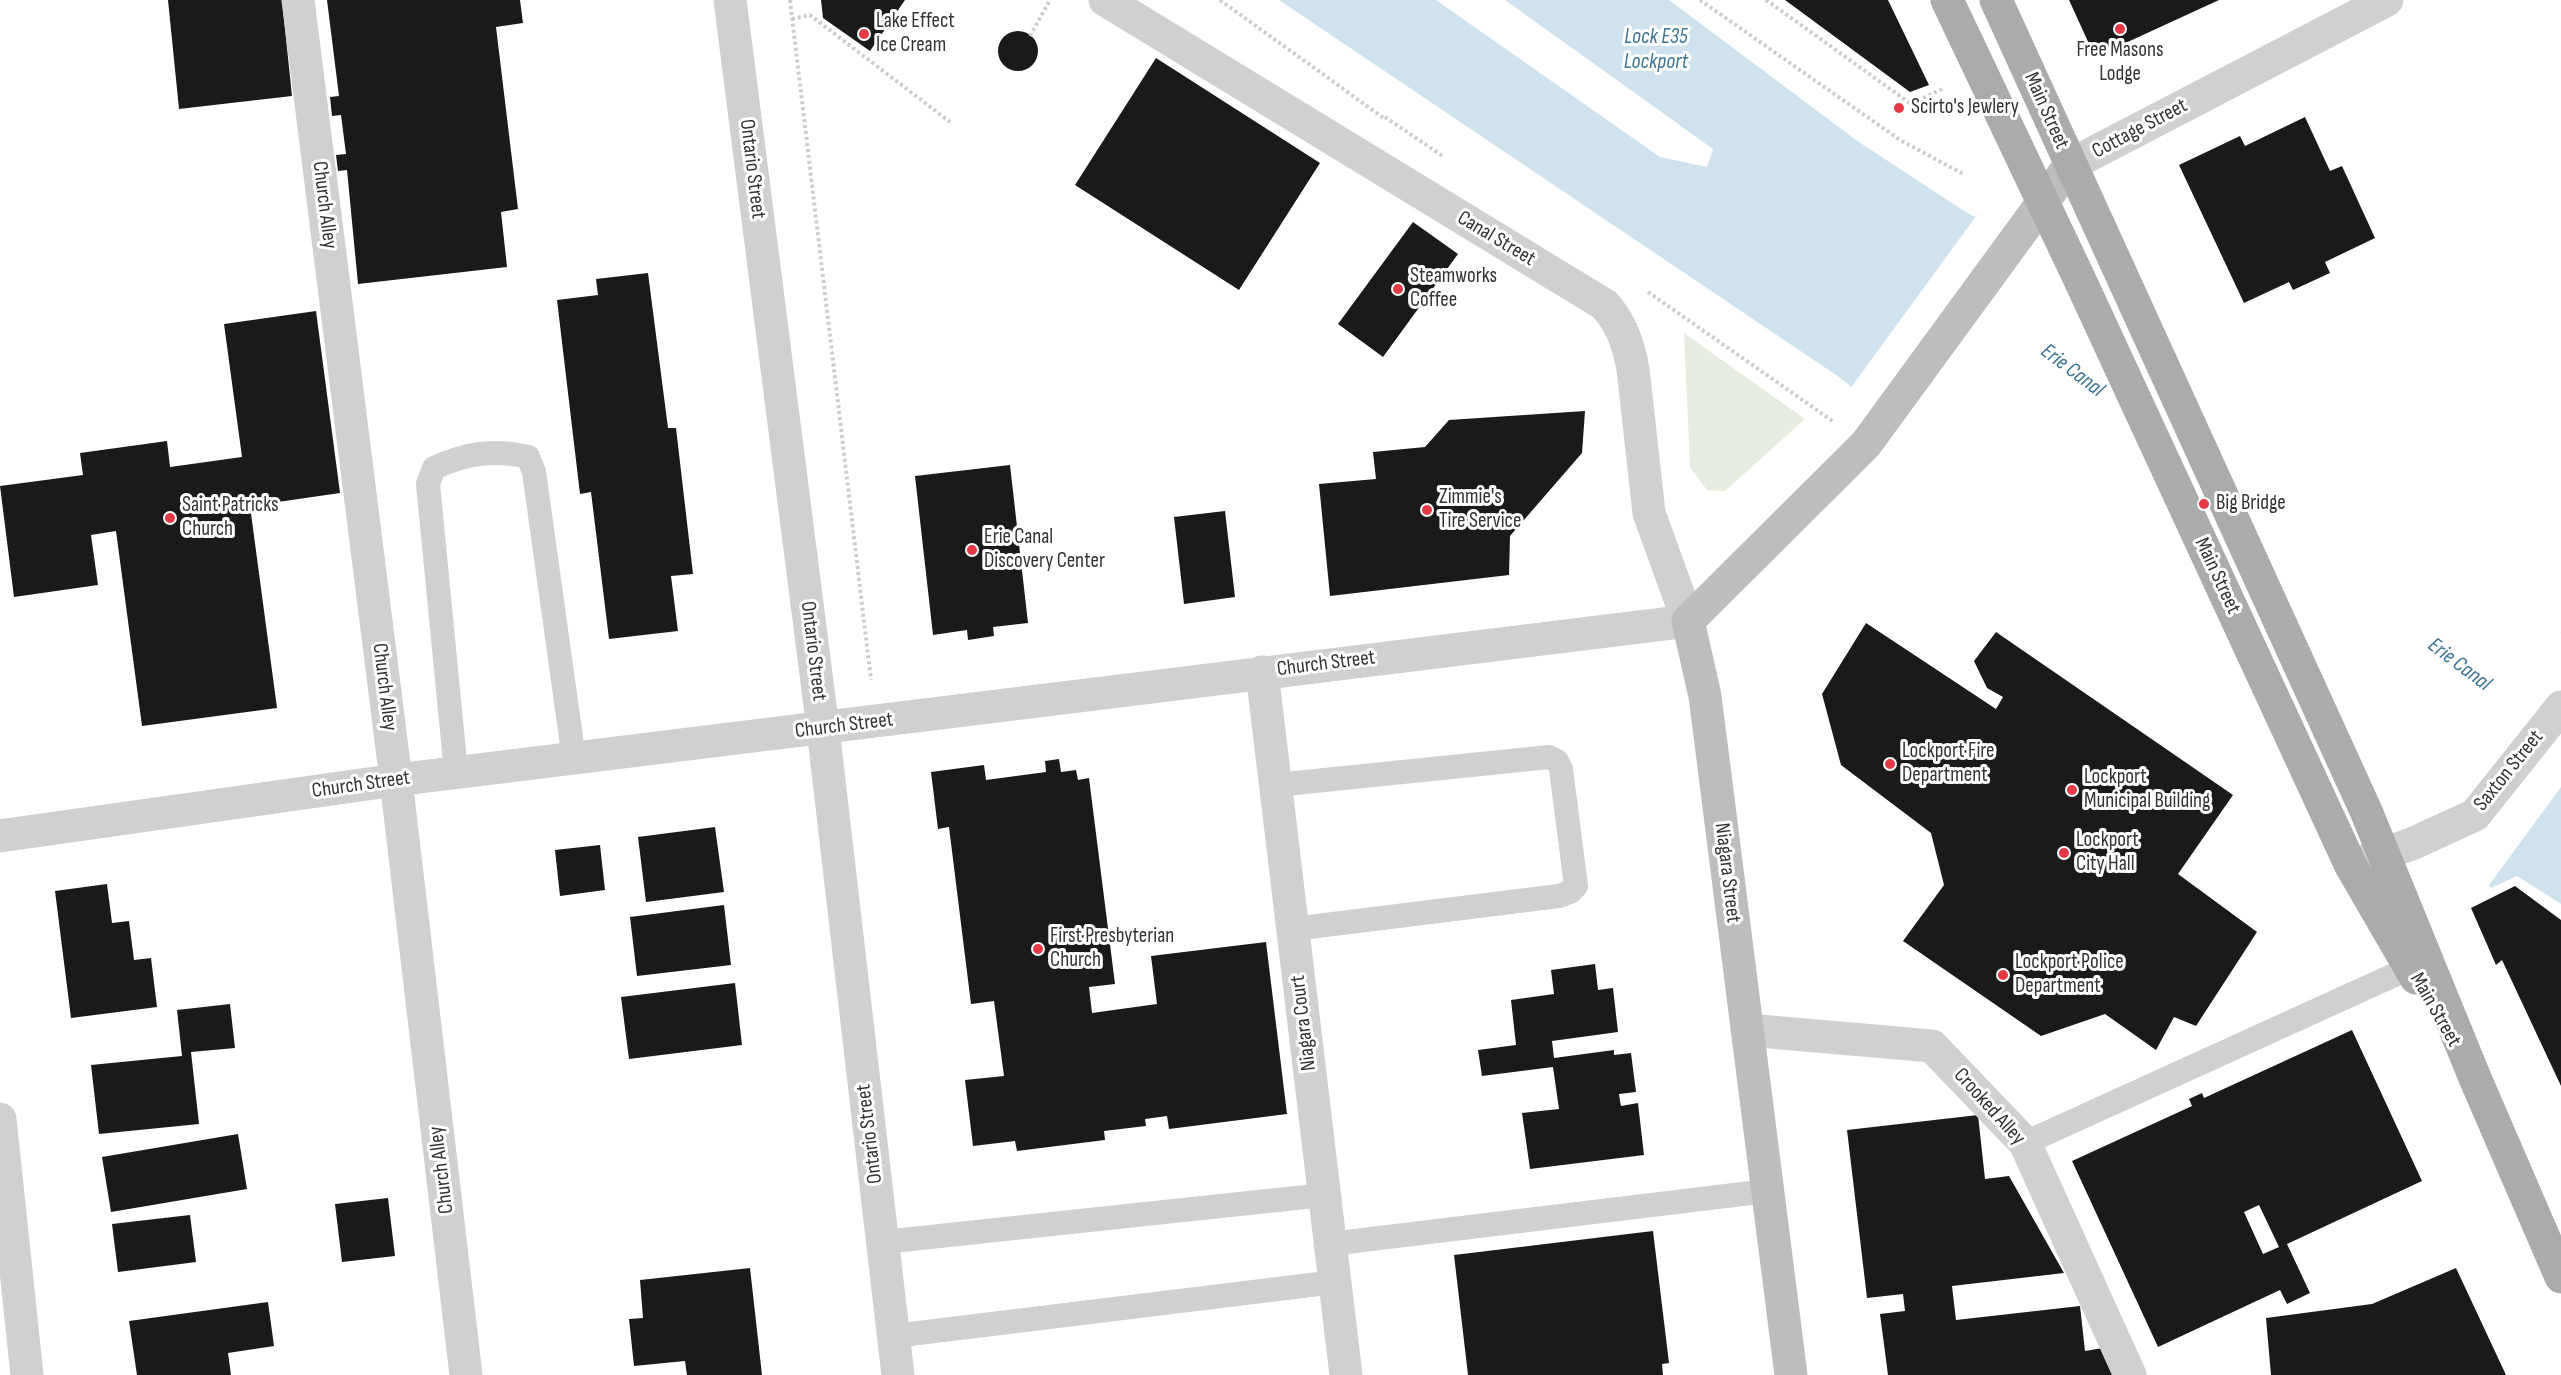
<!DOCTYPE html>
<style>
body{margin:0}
canvas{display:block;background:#fff}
</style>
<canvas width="2561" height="1375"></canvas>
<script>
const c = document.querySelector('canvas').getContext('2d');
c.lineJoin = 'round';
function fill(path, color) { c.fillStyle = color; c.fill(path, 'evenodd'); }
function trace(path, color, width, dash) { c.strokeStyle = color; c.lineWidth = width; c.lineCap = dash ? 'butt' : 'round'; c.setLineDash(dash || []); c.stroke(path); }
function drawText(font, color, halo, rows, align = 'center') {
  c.font = font + ' "Sofia Sans Condensed",sans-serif'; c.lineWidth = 6; c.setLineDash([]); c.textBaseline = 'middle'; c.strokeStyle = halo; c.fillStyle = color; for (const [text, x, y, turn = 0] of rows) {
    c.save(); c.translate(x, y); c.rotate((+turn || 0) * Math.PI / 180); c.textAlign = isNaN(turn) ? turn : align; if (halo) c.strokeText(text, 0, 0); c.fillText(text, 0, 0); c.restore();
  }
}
fill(new Path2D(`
 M1684,333L1805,419L1725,491L1707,490L1690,467Z`), '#e6ecdf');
fill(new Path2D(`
 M1279,0H1436L1660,157L1707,167L1713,149L1505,0H1669L1856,140L1961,209L1975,217L1979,212L2561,633V904L2517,876L2491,888L1839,377Z`), '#cfe2ee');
fill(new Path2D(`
 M1979,212L2142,321L2561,633V787L2489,885L2491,888L2488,889L1850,389Z`), '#fff');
fill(new Path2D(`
 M168,0H282L292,96L179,109Z
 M327,0H520L523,23L496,27L518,209L501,212L507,267L358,284L347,170L338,171L336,155L346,154L341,115L332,116L330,97L339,96Z
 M821,0H905L870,51L823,18Z
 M1785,0H1888L1929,85L1910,92Z
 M2069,0H2219L2095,57Z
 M998 51a20 20 0 1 1 40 0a20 20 0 1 1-40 0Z
 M1156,58L1320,163L1239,290L1075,185Z
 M2305,117L2330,171L2342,166L2375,238L2325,262L2330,273L2293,290L2289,282L2244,303L2179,165L2240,136L2245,146Z
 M1413,222L1458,254L1383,357L1338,324Z
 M648,273L668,428H676L693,574L671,576L678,631L609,639L591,492L580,494L557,300L598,295L596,279Z
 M316,311L340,493L250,506L277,708L142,726L116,531L91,535L98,585L14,597L0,486L83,475L80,453L167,441L170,467L242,457L224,324Z
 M1585,411L1582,453L1510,536L1509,575L1330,596L1319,484L1376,479L1373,452L1425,447L1449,420Z
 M1010,465L1028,623L993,627L994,636L968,640L967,630L933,635L915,476Z
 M1225,511L1235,597L1184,604L1174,517Z
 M1866,623L1996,709L2003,697L1987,688L1974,661L1996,632L2233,795L2178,874L2257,932L2196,1026L2174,1017L2156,1050L2105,1014L2041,1036L1903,941L1944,885L1931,833L1841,765L1822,694Z
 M1059,759L1061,772L1076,770L1078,780L1089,778L1115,984L1089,987L1092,1013L1157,1004L1151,956L1266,942L1287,1114L1169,1129L1167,1116L1145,1119L1146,1126L1104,1131L1105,1140L1017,1151L1015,1141L973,1146L965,1080L1004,1076L994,1001L971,1004L949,827L938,829L931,772L984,765L986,780L1046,772L1045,761Z
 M715,827L724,892L646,902L638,837Z
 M600,845L605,890L560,896L555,850Z
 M107,884L112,923L129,921L134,960L151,958L157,1007L71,1018L55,891Z
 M2515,886L2561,920V1086L2502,960L2496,965L2471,908Z
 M724,905L731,965L637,976L630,917Z
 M1595,964L1598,990L1613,988L1618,1032L1552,1041L1554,1058L1614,1050V1055L1631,1053L1636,1092L1619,1094L1620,1101L1621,1106L1638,1103L1644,1155L1530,1169L1522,1113L1559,1109L1553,1067L1482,1076L1478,1050L1516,1045L1511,1000L1554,994L1551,970Z
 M735,983L742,1045L629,1059L621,997Z
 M230,1004L235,1048L191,1052L199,1124L99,1134L91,1065L182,1056L177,1010Z
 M2352,1030L2422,1181L2287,1244L2310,1293L2287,1304L2280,1290L2158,1347L2072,1161L2192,1106L2189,1099L2202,1093L2204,1098ZM2259,1205L2279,1247L2263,1254L2244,1212Z
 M1978,1115L1985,1179L2009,1176L2064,1273L1952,1286L1956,1320L2080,1306L2085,1351L2103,1348L2118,1375H1888L1880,1314L1905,1311L1903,1294L1867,1298L1847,1130Z
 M238,1134L247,1189L111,1212L102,1157Z
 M388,1198L395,1256L342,1262L335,1204Z
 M190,1215L196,1262L118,1272L112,1224Z
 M1653,1231L1669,1363L1662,1364L1663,1375H1468L1454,1255Z
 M750,1268L762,1375H687L685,1361L634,1366L629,1319L643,1318L640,1280Z
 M2456,1268L2506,1375H2271L2266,1318L2372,1304Z
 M268,1302L274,1346L228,1353L231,1375H137L129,1321Z`), '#1a1a1a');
trace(new Path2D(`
 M790,0L871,680
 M1220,0L1385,119
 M1700,0L1900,140L1965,175
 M1766,0L1911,104L1942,89
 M792,19L810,15L950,122
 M1030,36L1050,0
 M1385,117L1444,157
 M1648,292L1834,422`), '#cdcdcd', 4, [3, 3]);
trace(new Path2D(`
 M456,772L428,484L434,468C466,453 494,449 528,457L534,472L574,759
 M1276,785L1549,757L1557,761L1561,769L1576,886L1570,892L1559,896L1293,929
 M2025,1143L2425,961
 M883,1242L1324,1195
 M1330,1244L1767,1191
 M894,1336L1335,1282`), '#d0d0d0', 24);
trace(new Path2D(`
 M298,0L396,780L466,1375
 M730,0L823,729L898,1375
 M2070,165L2387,0
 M1262,672L1346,1375
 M0,836L396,780L1688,621L1649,513L1633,369C1628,343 1622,325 1605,305L1105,0
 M2351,866L2414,843L2475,815L2561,707
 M1747,1030L1932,1046L2025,1143L2130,1375
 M0,1119L27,1375`), '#d0d0d0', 33);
trace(new Path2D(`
 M1791,1375L1705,696L1688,621L1866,444L2070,165`), '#bdbdbd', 33);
trace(new Path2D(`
 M1947,0L2079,278L2351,866L2416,978
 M1996,0L2366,811L2475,1078L2561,1277`), '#ababab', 33);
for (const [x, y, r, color] of [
 [2120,29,6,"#e63946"],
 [864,34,6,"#e63946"],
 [1899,108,6,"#e63946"],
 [1398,289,6,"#e63946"],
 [2204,504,6,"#e63946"],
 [1427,510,6,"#e63946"],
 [170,518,6,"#e63946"],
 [972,550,6,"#e63946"],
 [1890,764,6,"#e63946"],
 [2072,790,6,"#e63946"],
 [2064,853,6,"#e63946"],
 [1038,949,6,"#e63946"],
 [2003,975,6,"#e63946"]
]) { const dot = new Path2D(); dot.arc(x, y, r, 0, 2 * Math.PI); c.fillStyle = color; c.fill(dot); trace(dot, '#fff', 2); }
drawText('21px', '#333', '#fff', [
 ["Lake Effect",876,22],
 ["Ice Cream",876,46],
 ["Free Masons",2120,51,"center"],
 ["Lodge",2120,75,"center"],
 ["Scirto's Jewlery",1911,108],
 ["Steamworks",1410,277],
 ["Coffee",1410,301],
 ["Zimmie's",1439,498],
 ["Tire Service",1439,522],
 ["Big Bridge",2216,504],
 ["Saint Patricks",182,506],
 ["Church",182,530],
 ["Erie Canal",984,538],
 ["Discovery Center",984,562],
 ["Lockport Fire",1902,752],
 ["Department",1902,776],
 ["Lockport",2084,778],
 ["Municipal Building",2084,802],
 ["Lockport",2076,841],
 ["City Hall",2076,865],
 ["First Presbyterian",1050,937],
 ["Church",1050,961],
 ["Lockport Police",2015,963],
 ["Department",2015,987]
], 'left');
drawText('21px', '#333', '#fff', [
 ["Main Street",2046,111,66],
 ["Cottage Street",2140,129,-28],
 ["Ontario Street",752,169,83],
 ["Church Alley",324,205,83],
 ["Canal Street",1496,239,31],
 ["Main Street",2217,576,65],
 ["Ontario Street",813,651,83],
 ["Church Street",1326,664,-7],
 ["Church Alley",384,687,83],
 ["Church Street",844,726,-7],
 ["Saxton Street",2509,771,-51],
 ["Church Street",361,785,-8],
 ["Niagara Street",1727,873,83],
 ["Main Street",2435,1010,60],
 ["Niagara Court",1304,1023,-97],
 ["Crooked Alley",1989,1107,48],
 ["Ontario Street",870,1134,-97],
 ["Church Alley",442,1170,-97]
]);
drawText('italic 22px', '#3f7597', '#fff', [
 ["Lock E35",1656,37],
 ["Lockport",1656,62],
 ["Erie Canal",2072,371,37],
 ["Erie Canal",2459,665,37]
]);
</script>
